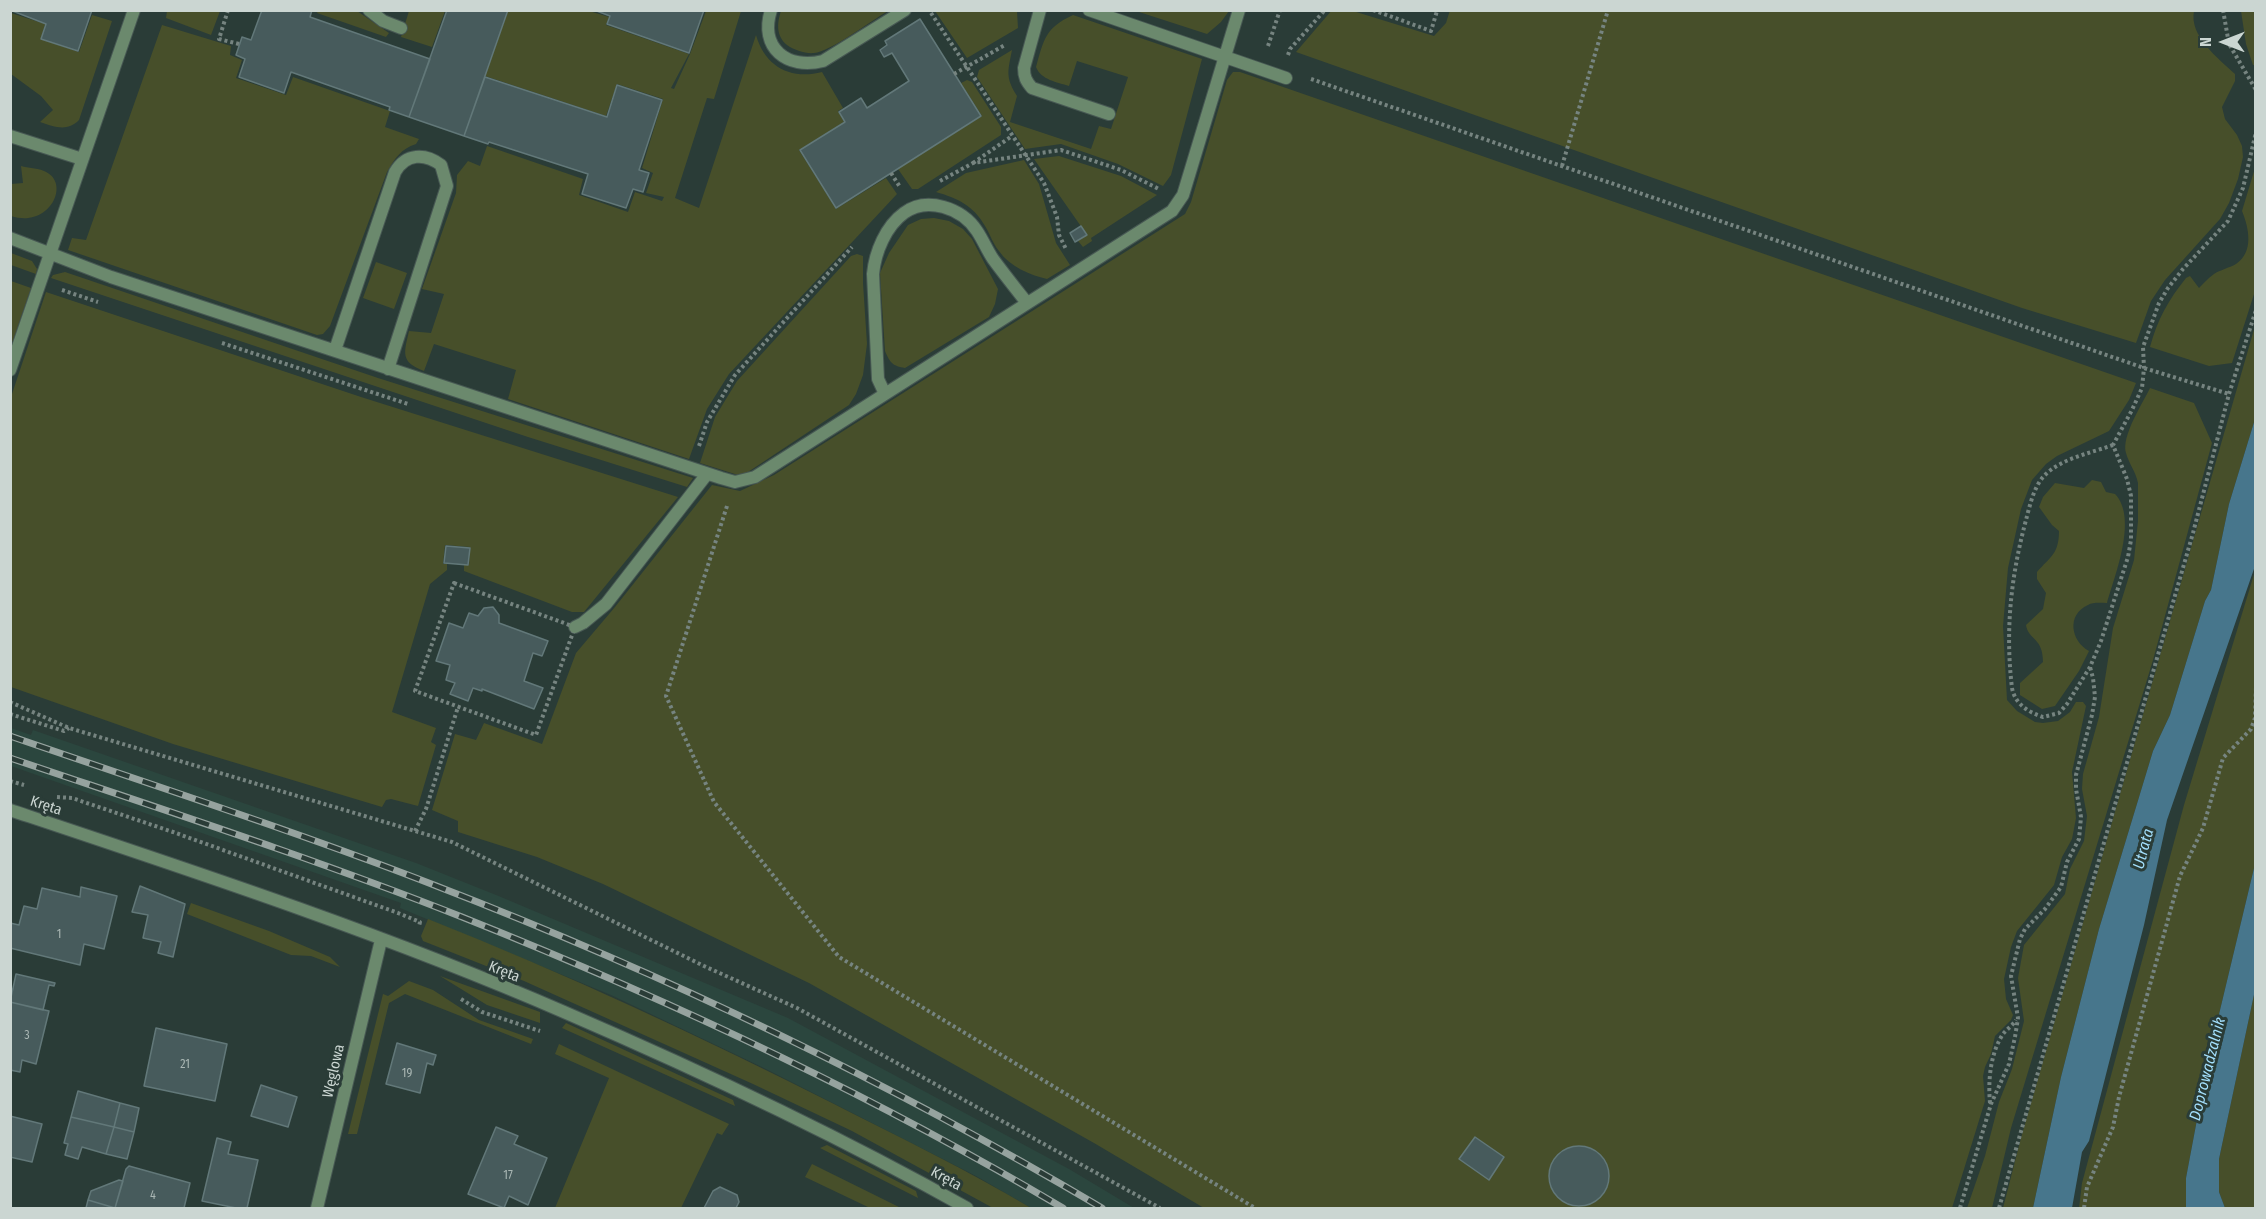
<!DOCTYPE html>
<meta charset="utf-8">
<style>
body{margin:0}
#map{position:relative;width:2266px;height:1219px;overflow:hidden;background:#2a3c37;font-family:"Fira Sans Condensed",sans-serif}
canvas{display:block}
.frame{position:absolute;inset:0;border:12px solid #cbd6d2;pointer-events:none}
.north{position:absolute;left:2194px;top:12px;width:60px;height:60px;-webkit-text-stroke:4px #2a3c37;paint-order:stroke;rotate:270deg;font-size:16px;font-weight:700;line-height:24px;text-align:center;color:#cbd6d2}
.north::after{content:'';display:block;margin:auto;width:21px;height:27px;background:#cbd6d2;clip-path:polygon(50% 0,100% 100%,50% 72%,0 100%)}
</style>
<div id="map">
<canvas width="2266" height="1219"></canvas>
<div class="frame"></div>
<div class="north">N</div>
</div>
<script>
const c = document.querySelector('canvas').getContext('2d');
c.lineJoin = 'round';
function fill(path, color) { c.fillStyle = color; c.fill(path, 'evenodd'); }
function trace(path, color, width, dash) { c.strokeStyle = color; c.lineWidth = width; c.lineCap = dash ? 'butt' : 'round'; c.setLineDash(dash || []); c.stroke(path); }
function drawText(font, color, halo, rows, align = 'center') {
  c.font = font + ' "Fira Sans Condensed",sans-serif'; c.lineWidth = 6; c.setLineDash([]); c.textBaseline = 'middle'; c.strokeStyle = halo; c.fillStyle = color; for (const [text, x, y, turn = 0] of rows) {
    c.save(); c.translate(x, y); c.rotate((+turn || 0) * Math.PI / 180); c.textAlign = isNaN(turn) ? turn : align; if (halo) c.strokeText(text, 0, 0); c.fillText(text, 0, 0); c.restore();
  }
}
fill(new Path2D(`
 M11,728L31,735L33,730L416,863L501,897L788,1018L1069,1169L1134,1208H1031L976,1176L764,1068L611,995L400,908L401,903L11,766Z`), '#2b463e');
fill(new Path2D(`
 M1332,10L1353,11L1434,36L1446,23L1450,10L2194,11C2189,36 2218,58 2235,74V81L2222,107L2225,119L2237,135L2242,146L2243,157L2238,179L2229,203L2220,219L2165,280L2151,301L2136,343L2022,308L1296,52Z
 M167,11V10L220,11L211,35L166,18Z
 M318,11H357L389,33L386,37L317,13Z
 M409,11H445L432,47L401,37Z
 M508,11H589L609,17L606,25L689,54L671,88L674,89L690,54L706,11H741L714,99L707,98L675,198L699,208L756,35C765,67 791,80 822,72L843,108L838,111L844,122L799,150L836,209L886,178L897,194L729,374L707,409L689,459L508,399L516,370L434,344L424,371C400,362 404,353 409,331L431,333L444,294L422,289L456,193L457,175L468,161L480,166L487,146L583,179L579,195L628,212L635,192L662,201L664,197L646,193L653,173L642,168L663,99L617,84L606,116L485,76Z
 M781,11V10L888,11C872,20 830,52 814,53C806,54 794,50 787,45C776,36 777,23 781,11Z
 M935,11H1017L1018,28L967,58Z
 M1136,11L1229,10V11L1221,22L1207,34Z
 M2241,11H2255V65H2253L2246,44Z
 M11,13L45,24L41,39L79,52L92,15L112,21L79,120C67,132 55,127 40,122L53,110L41,96L11,74Z
 M1073,15L1202,59L1171,175L1163,186L1118,164L1061,144L1025,149L977,77L979,70L1012,50C1008,71 1005,77 1017,96L1010,122L1091,149L1099,126L1111,129L1128,77L1077,61L1069,86C1057,82 1041,80 1036,67C1044,39 1045,28 1073,15Z
 M162,25L231,46L230,55L242,60L236,78L286,95L293,77L390,111L385,127L419,139L416,144C401,149 395,158 387,172L330,326L323,334L317,335L68,250L72,238L86,240Z
 M1233,72H1240L2136,383L2129,400L2109,431L2057,456L2046,464L2032,480L2021,509L2008,568L2003,626L2007,700L2017,711L2035,722L2043,723L2058,721L2070,712L2076,702H2083L2086,706L2072,772L2076,818L2072,839L2062,857L2054,885L2017,931L2011,947L2004,979L2006,999L2013,1015L2011,1020L1995,1036L1991,1054L1985,1067L1983,1076L1985,1101L1952,1208H1204L1094,1143L809,983L603,884L537,857L458,832V821L432,810L455,734L476,740L484,723L542,744L576,653L615,607L712,485L740,491L774,475L1185,214L1191,202L1227,80Z
 M967,80L972,82L1001,127V135L918,189H912L898,169L982,116L961,83Z
 M1059,156L1121,176L1157,195L1091,238L1092,241L1083,247L1078,241L1087,235L1034,159Z
 M1024,160L1039,184L1056,243L1070,265L1047,279C1030,275 1010,267 999,251C993,244 990,234 985,226C974,206 957,198 936,192L966,173Z
 M21,166C28,168 38,168 44,171C72,182 50,229 11,216V184L23,183Z
 M2255,168V291L2232,363L2209,366L2150,347C2157,320 2169,299 2186,278L2190,276L2199,288C2204,283 2208,278 2214,274C2220,270 2229,268 2236,264C2254,252 2249,228 2242,211Z
 M934,218L949,221L963,229L972,239L998,289L995,304L989,317L905,368C893,366 890,363 885,351L880,273L889,253L908,225L921,219Z
 M11,253L32,261L37,269L36,274L11,265Z
 M857,254L863,256V283L867,344L863,375L856,394L849,405L745,474L738,475L700,463L715,417L737,381L851,256Z
 M376,262L407,273L394,309L363,298Z
 M65,272L378,378L693,478L687,487L528,437L51,278L53,275Z
 M11,281L31,288L11,346L10,281Z
 M46,292L361,397L678,497L584,612H572L464,571V565H469L470,547L445,545L443,564H447V570L430,584L392,712L436,728L431,742L436,745L418,806L391,799L386,800L382,807L173,744L11,687V397Z
 M2255,326V419L2229,504L2211,590L2205,601L2170,715L2153,751L2099,929L2061,1077L2033,1208H2003L2021,1138Z
 M2150,388L2194,403L2212,443L2153,660L2011,1128L1992,1208H1967L1985,1156L1999,1102L2012,1069L2024,1021L2018,978L2024,945L2065,894L2070,869L2084,841L2087,816L2082,789L2083,774L2099,717L2113,628L2134,560L2138,521V483C2136,472 2129,464 2126,453C2121,436 2143,403 2150,388Z
 M2092,480L2101,482L2106,492L2115,494C2138,518 2115,575 2107,603C2100,603 2093,602 2088,605C2066,615 2071,641 2089,651L2079,671L2055,706L2042,709L2020,695V683L2043,662C2043,637 2028,640 2026,625L2043,609L2046,593L2037,579V572C2050,557 2059,554 2059,531L2052,525L2039,507L2043,497L2055,483L2084,488Z
 M2255,571V864L2209,1056L2186,1178V1208H2079L2082,1183L2184,805Z
 M191,903L269,931L330,957L340,967L311,956L291,955L187,914Z
 M428,919C567,974 701,1037 834,1104C901,1138 967,1170 1031,1208H993L852,1131L753,1084L524,981L423,941L421,936Z
 M440,976L540,1012V1023L487,1005Z
 M409,981L433,990L479,1020L533,1039L531,1044L405,994L389,1003L357,1134H348L383,994L388,996Z
 M2255,990V1208H2225L2219,1192V1159Z
 M566,1023L733,1100L735,1106L562,1028Z
 M559,1044L729,1124L722,1135L717,1133L681,1208H555L609,1078L555,1054Z
 M827,1145L916,1191L918,1198L820,1148Z
 M812,1164L901,1208H870L805,1177Z`), '#474f2a');
fill(new Path2D(`
 M2255,419V566L2167,820L2144,925L2101,1094L2089,1141L2082,1152L2072,1208H2033L2061,1077L2099,929L2153,751L2170,715L2205,601L2211,590L2229,504Z
 M2255,864V990L2219,1159V1192L2225,1208H2186V1178L2209,1056Z`), '#47768c');
const building = new Path2D(`
 M10,10H92L78,51L41,39L46,24Z
 M262,10H312L310,17L430,59L409,117L389,110L390,107L291,72L284,93L239,77L245,59L236,55L242,37L251,40Z
 M447,10H508L464,136L409,117Z
 M594,10H704L689,53L607,24L610,16Z
 M920,19L981,116L836,208L800,150L845,122L839,112L861,98L867,108L909,81L892,53L884,57L880,50L887,45L885,41Z
 M485,77L607,117L617,85L662,100L639,170L649,173L643,192L633,189L626,208L582,194L588,174L489,142L488,144L464,136Z
 M1081,226L1087,235L1075,242L1070,233Z
 M446,546L470,548L468,565L444,563Z
 M493,607L499,615V623L548,641L542,656L533,653L524,681L543,688L534,709L482,689V691L473,688L468,701L450,694L455,683L446,680L450,665L436,661L449,623L463,628L469,613L478,616L484,608Z
 M140,886L185,904L173,957L158,953L161,942L143,938L148,915L132,912Z
 M81,887L117,896L104,949L84,944L80,965L10,948V923L19,925L24,906L37,909L42,888L80,897Z
 M16,974L55,983L54,986L49,985L43,1010L10,1002Z
 M10,1002L49,1011L36,1064L22,1060L20,1072L10,1070Z
 M156,1028L227,1044L215,1101L144,1086Z
 M397,1043L436,1055L433,1065L427,1063L420,1093L386,1084Z
 M261,1085L297,1097L288,1127L251,1116Z
 M78,1091L120,1103L114,1127L71,1117Z
 M120,1103L139,1108L134,1132L114,1127Z
 M10,1116L42,1124L32,1162L10,1157Z
 M71,1117L114,1127L106,1154L82,1147L78,1159L65,1155L68,1144L64,1143Z
 M114,1127L134,1132L127,1159L106,1154Z
 M496,1127L518,1136L514,1144L547,1158L528,1205L509,1196L504,1208L468,1194Z
 M1475,1137L1504,1157L1489,1180L1459,1159Z
 M217,1138L231,1142L228,1154L258,1160L247,1208H236L202,1201Z
 M1549 1176a30 30 0 1 1 60 0a30 30 0 1 1-60 0Z
 M129,1166L190,1183L184,1208H115L126,1169Z
 M119,1180L123,1181L115,1208L88,1200L91,1191Z
 M720,1187L737,1195L739,1202L736,1208H704L713,1191Z
 M88,1200L115,1208H86Z`);
fill(building, '#475b5c');
trace(building, '#627879', 1.5);
const service = new Path2D(`
 M369,10L383,21L401,28
 M771,10C759,48 787,70 823,61L905,10
 M1040,10L1024,68C1024,77 1026,81 1032,88L1109,114
 M1089,10L1286,78
 M10,136L82,159
 M10,238L111,277L721,478L735,482L755,477L1172,211L1183,195L1239,10
 M335,350L395,172C406,153 425,153 441,165L447,186L388,369
 M10,370L134,10
 M885,394L878,379L873,274C875,252 886,226 904,213C927,196 962,208 977,231C983,240 987,250 993,259C1004,274 1016,289 1027,303
 M575,627L583,623L606,604L707,474`);
const minor = new Path2D(`
 M10,810C196,872 384,934 564,1012C701,1071 837,1135 967,1208
 M317,1208L381,940`);
trace(service, '#475853', 14);
trace(minor, '#475853', 14);
trace(new Path2D(`
 M228,10L219,39L239,44
 M1373,10L1431,31L1437,11
 M2223,10L2229,44L2256,90
 M931,13L1044,183L1057,217L1059,235L1066,249
 M1268,46L1280,10
 M1288,55L1290,49L1325,10
 M954,74L1005,45
 M1311,79L2144,368L2229,394
 M973,163L1012,136
 M1562,166L1608,10
 M891,173L900,187
 M940,181L973,163L1061,150L1121,170L1159,189
 M62,290L98,302
 M222,343L408,404
 M2113,445C2091,453 2063,458 2046,474C2034,485 2030,505 2026,520C2011,576 2005,630 2012,688C2015,704 2028,712 2043,717L2059,713L2067,704L2090,667L2101,641L2128,557L2131,540V496L2127,479L2113,445L2132,410L2142,388L2144,368L2143,347L2159,303L2168,288L2183,269L2228,221L2243,188L2256,132
 M699,446L707,422L735,375L852,247
 M727,506L666,696L714,802L839,957L1255,1208
 M454,583L575,627L536,735L415,691Z
 M10,702L69,728L452,842L704,966L797,1008L1160,1208
 M10,714L64,731L69,728
 M10,781L24,785
 M57,797L72,798L173,832L398,913L420,922L419,926
 M415,831L426,809L458,707
 M461,999L482,1012L540,1031
 M1990,1103C1988,1081 1990,1054 2003,1034C2007,1029 2013,1025 2016,1020
 M1960,1208L1991,1104L2009,1064L2015,1037L2018,1018L2011,976L2020,939L2025,929L2045,909L2061,887L2067,862L2079,839L2081,817L2076,789V775L2092,715L2095,697L2093,678L2090,667
 M1999,1208L2193,533L2229,394L2256,310
 M2084,1208L2087,1187L2113,1127L2119,1097L2180,876L2203,828L2223,758L2251,729L2255,718L2256,687`), '#768480', 4, [3, 3]);
trace(service, '#6b896d', 12);
trace(minor, '#6b896d', 12);
const rail = new Path2D(`
 M10,736C152,785 295,831 434,885C665,974 889,1082 1102,1208
 M10,758C161,809 313,858 462,917C668,999 872,1095 1063,1208`);
trace(rail, '#96a39f', 7);
trace(rail, '#2a3c37', 4.5, [14]);
drawText('12px', '#aab7b4', null, [
 ["1",59,935],
 ["3",27,1036],
 ["21",185,1065],
 ["19",407,1074],
 ["17",508,1176],
 ["4",153,1196]
]);
drawText('15px', '#cbd6d2', '#2a3c37', [
 ["Kręta",46,806,18],
 ["Kręta",504,972,22],
 ["Węglowa",334,1071,-77],
 ["Kręta",946,1179,29]
]);
drawText('italic 16px', '#a3dffc', '#2a3c37', [
 ["Utrata",2144,849,-75],
 ["Doprowadzalnik",2208,1069,-76]
]);
</script>
